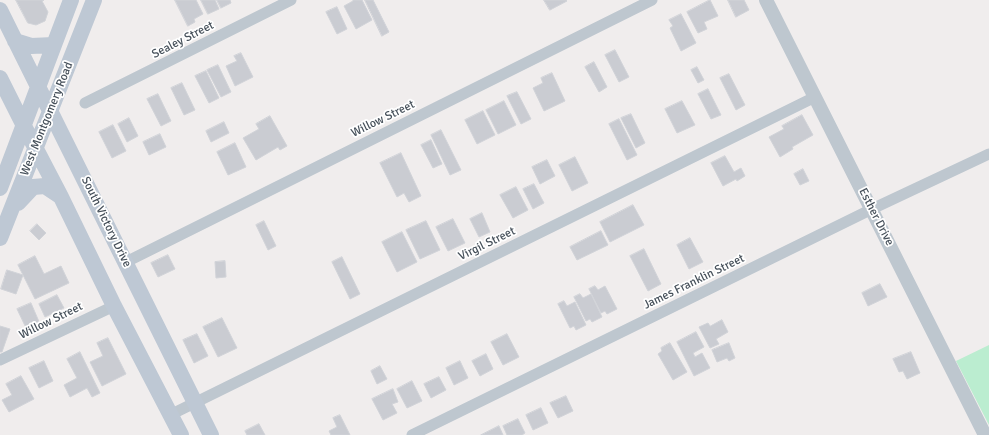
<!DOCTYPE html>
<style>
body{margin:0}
canvas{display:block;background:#f0eded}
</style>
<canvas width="989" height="435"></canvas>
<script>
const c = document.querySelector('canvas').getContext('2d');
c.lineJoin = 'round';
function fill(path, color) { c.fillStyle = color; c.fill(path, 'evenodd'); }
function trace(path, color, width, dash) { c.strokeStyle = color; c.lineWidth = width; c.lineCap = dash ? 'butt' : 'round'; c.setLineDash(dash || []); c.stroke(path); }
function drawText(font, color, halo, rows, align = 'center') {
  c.font = font + ' Signika,sans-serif'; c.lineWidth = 3.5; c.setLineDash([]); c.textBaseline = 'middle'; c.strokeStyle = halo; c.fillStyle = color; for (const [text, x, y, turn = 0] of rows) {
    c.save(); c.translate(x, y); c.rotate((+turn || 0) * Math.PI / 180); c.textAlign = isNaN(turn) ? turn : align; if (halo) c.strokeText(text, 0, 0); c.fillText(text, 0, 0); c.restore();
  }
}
fill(new Path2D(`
 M989,345V425L956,361Z`), '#bbedd0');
const building = new Path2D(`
 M16,0H44L42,1L48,12L45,21L36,25L28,23Z
 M175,0H196L203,14L194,19L195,22L188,26Z
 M201,0H215L219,9L208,14Z
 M217,0H230L231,3L221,8Z
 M353,0H362L372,20L356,29L344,6L353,1Z
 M365,0H373L389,32L382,36Z
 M544,0H566L567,1L550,10Z
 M710,0L718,16L704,22L707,29L698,33L687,12Z
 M728,0H744L749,10L736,17Z
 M337,7L347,29L337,34L326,12Z
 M681,14L696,43L681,51L670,28L673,26L669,20Z
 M615,50L629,77L619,82L605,55Z
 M241,53L253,77L235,86L226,66L237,61L234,56Z
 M594,62L607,87L599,92L585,67Z
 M218,65L231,92L221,97L207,70Z
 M697,67L704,80L698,83L691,70Z
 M206,71L219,98L209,103L195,76Z
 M552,73L565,101L544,111L533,88L543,83L541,78Z
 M729,74L745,105L736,110L720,78Z
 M182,83L195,110L184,115L171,88Z
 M708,89L721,115L711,119L698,94Z
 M517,92L531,119L521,124L507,96Z
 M158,94L171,121L161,126L147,99Z
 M504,101L516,125L498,134L486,110Z
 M682,101L695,125L677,133L665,109Z
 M483,111L495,135L477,144L465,120Z
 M631,114L645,143L636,148L621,118Z
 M802,115L813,135L792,147L793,149L780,157L769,137L784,129L782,126Z
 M270,116L287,146L280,150L278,147L256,160L243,138L259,129L256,124Z
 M129,118L138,136L127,142L118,124Z
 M619,119L637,155L627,160L609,124Z
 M224,122L229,133L211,142L206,131Z
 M113,125L126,151L112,158L99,132Z
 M441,130L461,170L450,175L431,135Z
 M160,134L166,147L149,155L143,142Z
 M431,140L442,164L433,168L421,145Z
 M235,143L246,167L228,175L217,152Z
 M401,153L421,196L409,202L404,193L397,197L380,163Z
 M725,156L734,172L741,168L745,176L737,181L736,179L723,186L711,163Z
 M575,157L588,183L572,191L559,165Z
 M547,160L555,176L540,184L532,167Z
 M803,169L809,181L800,185L794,174Z
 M534,184L544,203L533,209L523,189Z
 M516,187L528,210L513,218L500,195Z
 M633,205L644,225L610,242L600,222Z
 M482,213L490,232L479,237L470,219Z
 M453,219L465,243L448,251L436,227Z
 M264,221L276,246L268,250L256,225Z
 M426,221L440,250L420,259L406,230Z
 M37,224L46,233L39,240L30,231Z
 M601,231L608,245L577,260L570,247Z
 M402,232L417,262L397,272L382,242Z
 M690,238L703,262L689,269L677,245Z
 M644,249L661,284L648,291L630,256Z
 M168,255L175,269L158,277L151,263Z
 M35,256L44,274L61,266L69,283L35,299L18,265Z
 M342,257L360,294L350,299L332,262Z
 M225,261L226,277L216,278L215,262Z
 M7,270L23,275L16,294L1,289Z
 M880,284L887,297L868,306L862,293Z
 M595,286L598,290L605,286L617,309L607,314L605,311L601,313L589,289Z
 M580,294L583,298L591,294L602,317L592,322L590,319L586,321L574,297Z
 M57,295L64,308L45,317L39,304Z
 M564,301L567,306L575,302L586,325L576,330L574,326L570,328L558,304Z
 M31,303L40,324L27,330L17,309Z
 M222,318L237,348L218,357L203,327Z
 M722,320L728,332L716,339L719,344L710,348L699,327L708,323L710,326Z
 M0,326L10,329L2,352H0Z
 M696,332L704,347L693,353L695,357L702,353L710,368L694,376L677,342Z
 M197,334L208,356L194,363L183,340Z
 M507,334L519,357L503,365L491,342Z
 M108,338L126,374L102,386L90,362L103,356L97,343Z
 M670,343L687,372L673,380L658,354L662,351L661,348Z
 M729,343L735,358L729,361L727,358L717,362L712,350Z
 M80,352L100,393L92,397L87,388L70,397L64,385L77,378L67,359Z
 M911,352L920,373L907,379L903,371L899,372L893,359Z
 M486,354L493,369L480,376L472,361Z
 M44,361L53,381L39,388L29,368Z
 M460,361L468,378L454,385L446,368Z
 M380,366L387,379L377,384L371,371Z
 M21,376L34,399L9,412L2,400L12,395L6,384Z
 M439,377L446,390L431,398L424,384Z
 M412,381L422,401L407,408L397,389Z
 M393,389L398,402L392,404L397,413L383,420L372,399Z
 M566,396L573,411L558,418L550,403Z
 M541,408L548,423L533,430L526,415Z
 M340,415L350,435H331L329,431L337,427L333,418Z
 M518,419L525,433L522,435H507L503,426Z
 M259,424L265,435H247L245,431Z
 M499,426L503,435H481Z`);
fill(building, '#caccd2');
trace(building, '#d1d3d8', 1);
trace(new Path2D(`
 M85,103L291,0
 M126,262L652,0
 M0,360L114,306
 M170,415L815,97
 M412,435L872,209L989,154`), '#bec7cf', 11);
trace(new Path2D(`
 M766,0L985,435`), '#bec7cf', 14);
trace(new Path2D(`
 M0,10L211,435
 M15,41L31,46L54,45
 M0,78L24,126L61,197L114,306L181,435
 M0,188L71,0
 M18,203L33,187L45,186L60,196
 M0,238L94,0`), '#bec8d4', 16);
drawText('12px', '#46505a', '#fff', [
 ["Sealey Street",183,40,-27],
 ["West Montgomery Road",47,119,-68],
 ["Willow Street",383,119,-26],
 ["Esther Drive",876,217,63],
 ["South Victory Drive",106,222,64],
 ["Virgil Street",487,244,-26],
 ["James Franklin Street",694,282,-26],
 ["Willow Street",51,321,-26]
]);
</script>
